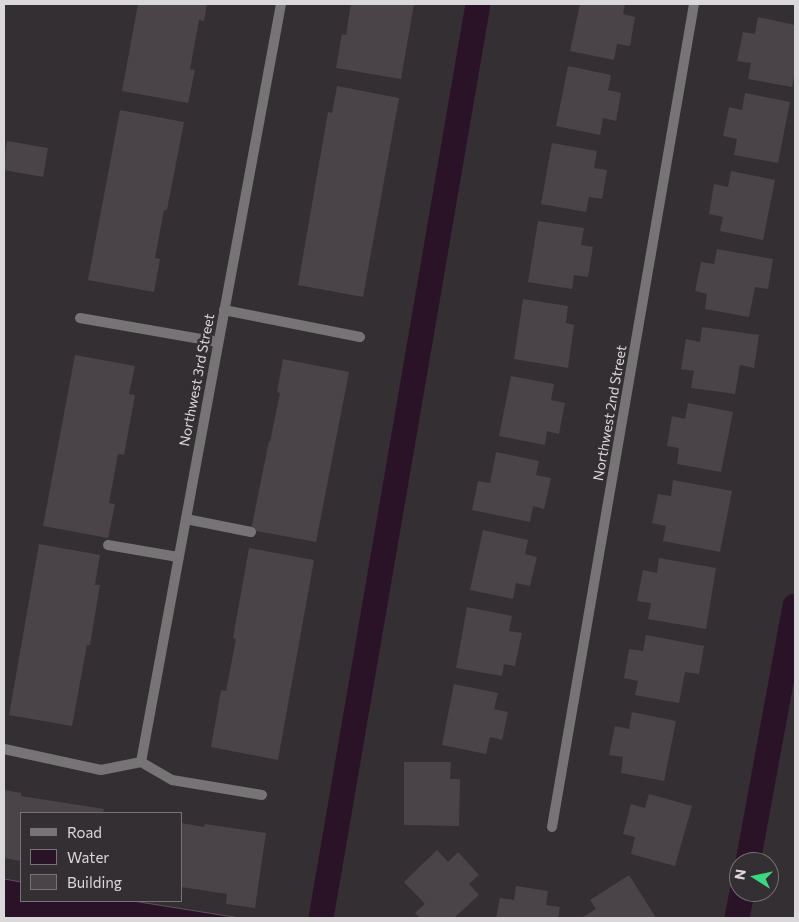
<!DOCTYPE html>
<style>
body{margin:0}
#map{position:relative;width:799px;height:922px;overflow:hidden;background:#342f33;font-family:Commissioner,sans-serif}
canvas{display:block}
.frame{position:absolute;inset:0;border:5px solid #dbd8db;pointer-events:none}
.legend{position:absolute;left:20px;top:812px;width:162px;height:90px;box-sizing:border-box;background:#342f33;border:1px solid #777376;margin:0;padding:6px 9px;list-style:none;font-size:15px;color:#dbd8db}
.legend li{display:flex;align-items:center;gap:10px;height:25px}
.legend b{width:25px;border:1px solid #777376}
.north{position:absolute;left:729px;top:852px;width:50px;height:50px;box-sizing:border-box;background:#342f33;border:1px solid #777376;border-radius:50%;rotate:280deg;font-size:14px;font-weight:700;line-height:20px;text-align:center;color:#dbd8db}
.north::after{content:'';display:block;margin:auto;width:18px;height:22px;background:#3cd77e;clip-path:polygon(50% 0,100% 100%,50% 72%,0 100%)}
</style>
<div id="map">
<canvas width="799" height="922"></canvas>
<div class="frame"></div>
<ul class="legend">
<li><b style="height:6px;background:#777476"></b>Road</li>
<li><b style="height:14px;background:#2b1327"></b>Water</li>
<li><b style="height:14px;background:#4a4449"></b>Building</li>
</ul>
<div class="north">N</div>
</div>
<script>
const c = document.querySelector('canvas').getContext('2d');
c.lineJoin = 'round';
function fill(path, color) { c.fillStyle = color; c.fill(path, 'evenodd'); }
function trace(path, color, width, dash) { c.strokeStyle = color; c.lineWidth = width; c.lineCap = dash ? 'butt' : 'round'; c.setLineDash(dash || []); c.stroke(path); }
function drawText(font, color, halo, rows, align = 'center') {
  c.font = font + ' Commissioner,sans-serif'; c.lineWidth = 5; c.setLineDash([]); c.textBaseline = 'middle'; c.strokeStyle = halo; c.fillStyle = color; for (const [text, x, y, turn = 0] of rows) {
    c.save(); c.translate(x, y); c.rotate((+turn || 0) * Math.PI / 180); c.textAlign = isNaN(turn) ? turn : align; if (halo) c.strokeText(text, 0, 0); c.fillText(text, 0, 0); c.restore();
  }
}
const water = new Path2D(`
 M4,879L21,882V901H133L240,918H4Z`);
fill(water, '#2b1327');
trace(water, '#604e5d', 1);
trace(new Path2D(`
 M748,862L795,606
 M321,918L478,4
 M737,918L742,892`), '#2b1327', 25);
fill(new Path2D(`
 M138,4H207L204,21L199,20L190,69L195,70L188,103L122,91Z
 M351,4H414L401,79L336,68L342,34L346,35Z
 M580,4H625L623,14L635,17L630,46L617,44L614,60L570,51Z
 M758,17L795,25V71L792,87L748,79L751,63L737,61L743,32L755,34Z
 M568,66L611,75L608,90L621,93L616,121L603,118L600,135L556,126Z
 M337,86L399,98L363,297L298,285L328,112L332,113Z
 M745,93L790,102L778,163L734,155L737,139L723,136L729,107L742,110Z
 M120,110L184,122L167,210H164L155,258L160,259L154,292L88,280Z
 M7,141L48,148L43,177L4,170V162Z
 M552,143L597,151L594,168L607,170L602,199L589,197L586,212L541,204Z
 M731,171L775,180L763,240L720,231L723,217L709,214L714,184L728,187Z
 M538,221L584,228L581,245L593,247L588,277L574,275L572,289L528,282Z
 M717,249L773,259L768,289L755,287L749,317L705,309L707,294L695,291L701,262L714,264Z
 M523,299L568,306L566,323L574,325L568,368L514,359Z
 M702,327L759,335L754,368L740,365L735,394L691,388L694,371L681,369L686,339L700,342Z
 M75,355L135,366L129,394L135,395L124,455L118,454L109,503L115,504L108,538L43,526Z
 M283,359L349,372L316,542L251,530L269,441L270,442L280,393L277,392Z
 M511,376L554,384L551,400L565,403L559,434L547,431L545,445L499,436Z
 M688,403L733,412L721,472L677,464L679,448L667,446L672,416L685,419Z
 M496,452L539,461L536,475L551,478L544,509L533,506L530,522L472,510L478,481L490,483Z
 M673,480L732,491L720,552L663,541L666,526L652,523L658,494L671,496Z
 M483,530L528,540L525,554L537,557L530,586L516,583L513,599L470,590Z
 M39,544L100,555L95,585H100L90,645H87L72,726L9,715Z
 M249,548L314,560L278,760L211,747L221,690L226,691L236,639L233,638Z
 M659,558L716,568L706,629L648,619L651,603L637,601L643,570L657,573Z
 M467,607L512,616L509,631L522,633L515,666L504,664L502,676L456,668Z
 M646,635L704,646L699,674L685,672L679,703L635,695L638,681L624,678L629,649L643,651Z
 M454,684L498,693L494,709L508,712L502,740L490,737L486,754L442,745Z
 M632,712L676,721L664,781L621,773L623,757L609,755L615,726L629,729Z
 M404,762H451L450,779H460L459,826L404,825Z
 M4,790L21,793V796L104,809L103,813H21V861L4,858Z
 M649,794L692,806L675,866L631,854L635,837L623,834L631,804L645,808Z
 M181,823L204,827L205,824L266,833L255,908L226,904L227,894L181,887Z
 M437,850L448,862L458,852L479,875L469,884L479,895L454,918H420L415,913L425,904L404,882Z
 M629,875L656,918H584L583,917L596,909L590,900Z
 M516,886L548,891L546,905L560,907L558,918H496L500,898L514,900Z`), '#4a4449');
trace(new Path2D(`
 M224,310L360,337
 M80,318L218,342
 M186,519L251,532
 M108,545L178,557
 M4,749L101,770L141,762L172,780L262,795`), '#777476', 10);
trace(new Path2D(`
 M141,762L281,4
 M552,827L694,4`), '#777476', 10);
drawText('14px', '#dbd8db', '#342f33', [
 ["Northwest 3rd Street",197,380,-79],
 ["Northwest 2nd Street",610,413,-80]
]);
</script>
